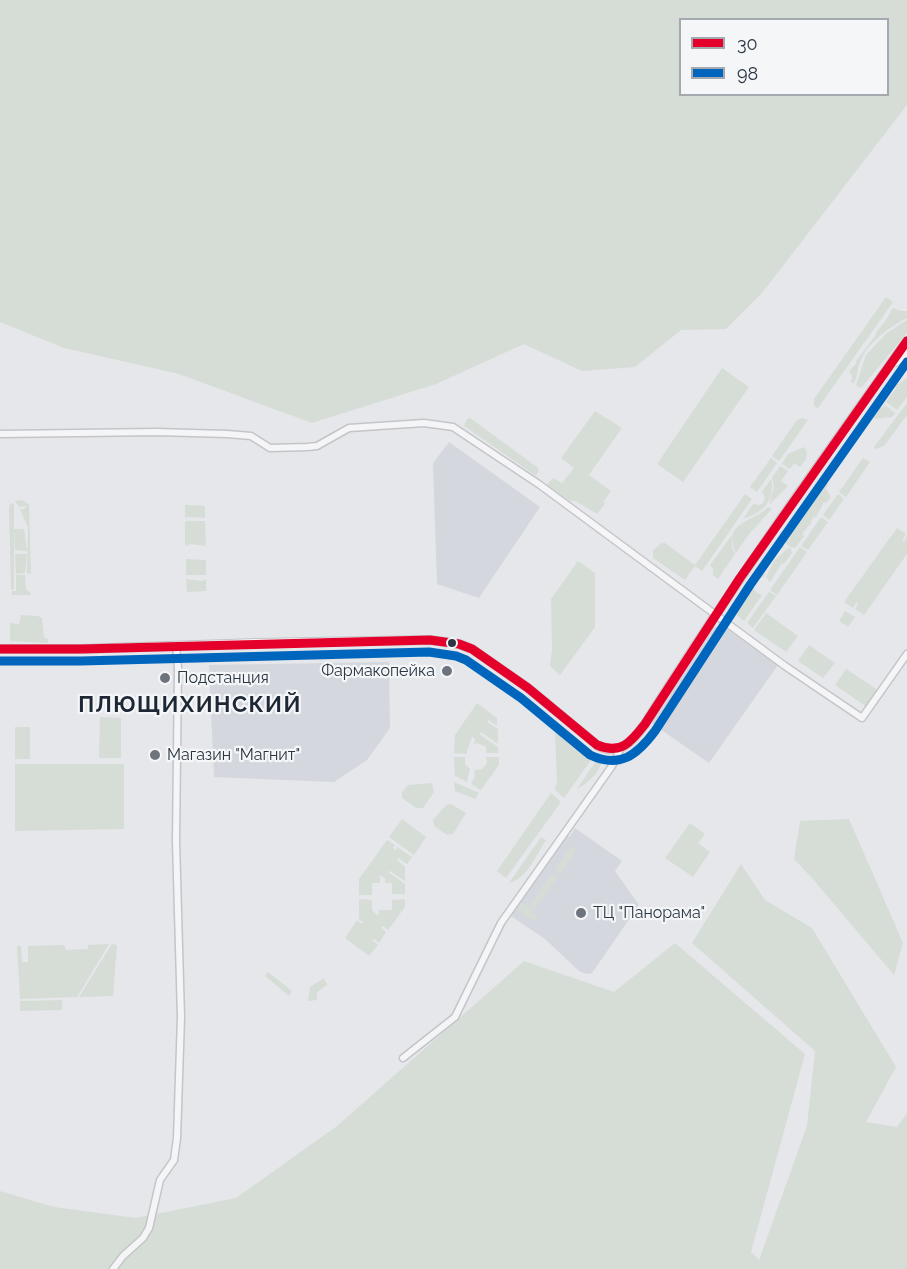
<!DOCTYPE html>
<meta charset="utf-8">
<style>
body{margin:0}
#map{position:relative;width:907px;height:1269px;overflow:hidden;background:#e5e7ea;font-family:Raleway,sans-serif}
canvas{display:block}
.legend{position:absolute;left:679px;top:18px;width:210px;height:78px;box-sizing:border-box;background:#f4f6f8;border:2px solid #a4a9b0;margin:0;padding:8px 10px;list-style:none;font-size:18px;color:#2c3643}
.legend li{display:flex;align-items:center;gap:12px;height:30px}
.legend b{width:30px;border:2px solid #a4a9b0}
</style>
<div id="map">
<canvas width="907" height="1269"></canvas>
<ul class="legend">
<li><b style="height:8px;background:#e4002b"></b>30</li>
<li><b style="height:8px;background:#0065bd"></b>98</li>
</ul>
</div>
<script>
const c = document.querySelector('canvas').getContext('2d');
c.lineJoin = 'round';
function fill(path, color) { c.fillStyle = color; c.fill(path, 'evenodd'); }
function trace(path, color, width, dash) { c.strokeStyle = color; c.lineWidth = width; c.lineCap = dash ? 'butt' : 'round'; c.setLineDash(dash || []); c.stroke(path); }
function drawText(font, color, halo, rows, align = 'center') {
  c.font = font + ' Raleway,sans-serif'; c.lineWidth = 4.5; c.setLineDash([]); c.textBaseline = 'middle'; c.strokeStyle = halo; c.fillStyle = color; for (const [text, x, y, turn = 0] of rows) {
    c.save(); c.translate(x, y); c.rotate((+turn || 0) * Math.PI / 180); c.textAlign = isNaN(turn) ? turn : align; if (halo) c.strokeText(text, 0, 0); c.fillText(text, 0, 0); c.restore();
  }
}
fill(new Path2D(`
 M449,442L540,507L479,598L437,584L433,463Z
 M719,626L724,627L778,665L709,763L650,722L713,628Z
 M389,662L390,728L367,760L334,782L214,777L209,665Z
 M575,828L622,861L615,871L639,905L592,973L586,974L579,971L545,939L508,914L562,837L570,836Z`), '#d4d7dd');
fill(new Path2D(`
 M0,0H907V105L762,293L726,329L681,330L635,367L582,371L524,344L436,384L312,423L179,374L64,348L0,322ZM680,20H888V94H680Z
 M886,297L893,302L818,408L814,406V399Z
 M893,308L901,311H907V318C890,327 869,341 861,360C857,367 858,376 854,383L851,382L852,376L849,371L857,363L856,361L876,335L875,334L886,320Z
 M907,320V333L861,388L856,385L866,355L887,333Z
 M722,368L749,387L683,482L657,464Z
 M907,378V397L897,410L886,402L896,388L895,386Z
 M907,403V415L884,446L876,449L874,447Z
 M877,404L882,408L885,405L895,413L892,417L875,419L872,412Z
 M595,411L622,428L589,475L611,491L603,502L605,504L597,514L576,501H570L548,486V483L553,478L562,483L574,468L561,458Z
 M470,418L537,467L539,470L536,476L464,426L467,419Z
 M802,418L808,420L779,461L772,456L797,420Z
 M804,447L807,452L806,459L800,467L794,463L790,469L782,464L788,454Z
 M771,458L777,463L757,492L750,487Z
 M863,458L870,462L846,497L839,492Z
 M780,466L788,471L781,481L788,486L769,505L774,487L772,478Z
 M820,478L828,484L826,489L831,497L826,503L824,502L816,517L814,516L811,521L812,522L802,534L804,536L796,547L792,548L778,538Z
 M771,479C776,501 762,513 743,519L753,504L759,505L763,503L765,497L762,492Z
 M745,494L752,499L702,571L695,566L685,580L653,558V550L662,543H665L695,565Z
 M838,494L844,499L829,520L823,515Z
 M22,500L29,504L31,574L27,573L28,527L20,510L27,507L26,506L19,507L15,501Z
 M11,503L14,504V590L11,589L9,507Z
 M185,505L205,506V518L189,517L185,518Z
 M768,507L772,509L749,534L736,553C722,520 754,523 768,507Z
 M821,517L828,522L808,550L801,546Z
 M188,521H205L206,546L189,544V546L185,545V522Z
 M897,528L906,534L902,540L904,541L907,536V554L864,615L855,609L858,604L856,603L853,608L844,602Z
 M14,529H24L27,551L15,550Z
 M732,535V547L735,554L718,579L713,575V569L710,565Z
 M777,540L785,546L770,560L764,577L756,579L751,576Z
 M800,547L807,552L777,595L770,590Z
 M788,548L791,549L792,553L784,564L782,563L770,582L766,577L774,561Z
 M15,554H27L25,573L16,574Z
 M186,559L206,560V575H186Z
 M578,561L595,573V627L560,675L550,666L552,650L551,599Z
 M16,575H25L26,589L31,593L30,595H12L11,591H16Z
 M750,578L754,581C752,588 755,593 762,595L744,621L734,613L733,605Z
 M186,579L202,581L206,579V591L187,592Z
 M769,592L776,596L753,628L747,623Z
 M845,611L855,617L848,627L839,621Z
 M766,613L798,636L786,652L754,630Z
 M21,615L38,616L42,618L44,638L48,639V643L10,641V623L19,624Z
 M809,645L835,663L823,678L798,661Z
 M846,669L878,690L867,707L835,685Z
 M477,703L497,718V726L489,720L487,722L498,729V744L481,732L479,734L498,747V753H486V747L477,743L474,745L475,739L472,737L466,754L454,753L455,735Z
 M100,717L121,718V758H99Z
 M558,726L596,753L564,798L554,789L557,784L555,730Z
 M15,727H30V759H15Z
 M600,755C606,767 588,784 577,789Z
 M454,757H465V764L470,769L467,782L455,776Z
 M486,757H499V765L481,790L471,784L475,776L474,770L482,769L487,763Z
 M15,764H124V829L15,831Z
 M454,782L479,793L475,799L455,791Z
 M432,783L434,792L423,808H416L402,798V792L408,785Z
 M551,793L561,802L506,878L497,871Z
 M451,804L466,813L453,834L447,835L434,826L433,820L446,805Z
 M402,819L426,837L414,855L389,837Z
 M849,819L903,943L894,975L812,878L794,859L800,821Z
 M690,823L705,834L698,843L710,852L693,877L665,858Z
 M541,837L546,840C537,854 526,880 509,883Z
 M387,840L395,845L393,848L396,850L397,847L412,857L407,864L398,858L397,860L405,867V881L390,871L388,872L405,884V894H392V883H385V878L380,875V883H372V895H359V879Z
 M571,846L577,850L560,874L554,870Z
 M741,864L765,900L812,928L896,1067L866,1122L897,1127L907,1113V1269H0V1191L54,1207L136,1218L236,1198L337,1126L524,961L614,992L675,943L805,1054L751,1252L759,1260L807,1126L815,1051L692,943Z
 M552,873L558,877L535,909L530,905Z
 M359,899L372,900V910L378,916L379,910H392V900L405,899V907L388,930L383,926L381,928L386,932L379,943L374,939L372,940L378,945L369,956L345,938L357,920L362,924L363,922L359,919Z
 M520,902L533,909L538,920C530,920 520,914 518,907Z
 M109,944L77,997L20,999L17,946H21L22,962H28V946L64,945L66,950L88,949V945Z
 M112,944L117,945L113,996L79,997Z
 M268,972L292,991L289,996L265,976Z
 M324,978L327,985L317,992V1000L308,1001L310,987Z
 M62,1000V1010L20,1011V1001Z`), '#d6ddd6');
const minor = new Path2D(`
 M0,434L157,432L227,434L251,436L270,448L307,447L317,446L349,428L424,423L453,427L540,485L785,666L862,718L907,654
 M403,1058L455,1017L501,923L612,766L620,750
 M113,1269L123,1256L143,1238L149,1228L160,1180L174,1160L177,1138L181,1017L176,841L178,668L176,646`);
const tertiary = new Path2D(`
 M895,362L907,353
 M0,649H81L256,643L430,640L459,644L472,649L528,688L597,745C619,757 632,742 645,724C727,593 817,467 907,341`);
trace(minor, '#c3c5c8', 9);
trace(tertiary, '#c3c5c8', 10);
trace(minor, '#f5f5f7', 6);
trace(tertiary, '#f5f5f7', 8);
trace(new Path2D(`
 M0,649H81L430,640L459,644L472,649L528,688L597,745C621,755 631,742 645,724L740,578L907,341`), '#e4002b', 9);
trace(new Path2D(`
 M0,661H81L429,652L456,656L466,660L521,698L590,755C620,769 637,755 655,731L750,585L907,362`), '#0065bd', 9);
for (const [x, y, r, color] of [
 [452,643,5,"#2c3643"],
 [447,671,6,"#6d747d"],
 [165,678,6,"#6d747d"],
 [155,755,6,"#6d747d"],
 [581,913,6,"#6d747d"]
]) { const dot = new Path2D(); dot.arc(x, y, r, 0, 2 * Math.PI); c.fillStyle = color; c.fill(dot); trace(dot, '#f4f6f8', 2); }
drawText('16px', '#2c3643', '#f4f6f8', [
 ["Фармакопейка",435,671,"right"],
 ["Подстанция",177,678],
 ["Магазин \"Магнит\"",167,755],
 ["ТЦ \"Панорама\"",593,913]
], 'left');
c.letterSpacing = '1.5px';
drawText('bold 22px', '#1e2734', '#f4f6f8', [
 ["ПЛЮЩИХИНСКИЙ",190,705]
]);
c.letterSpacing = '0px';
</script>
